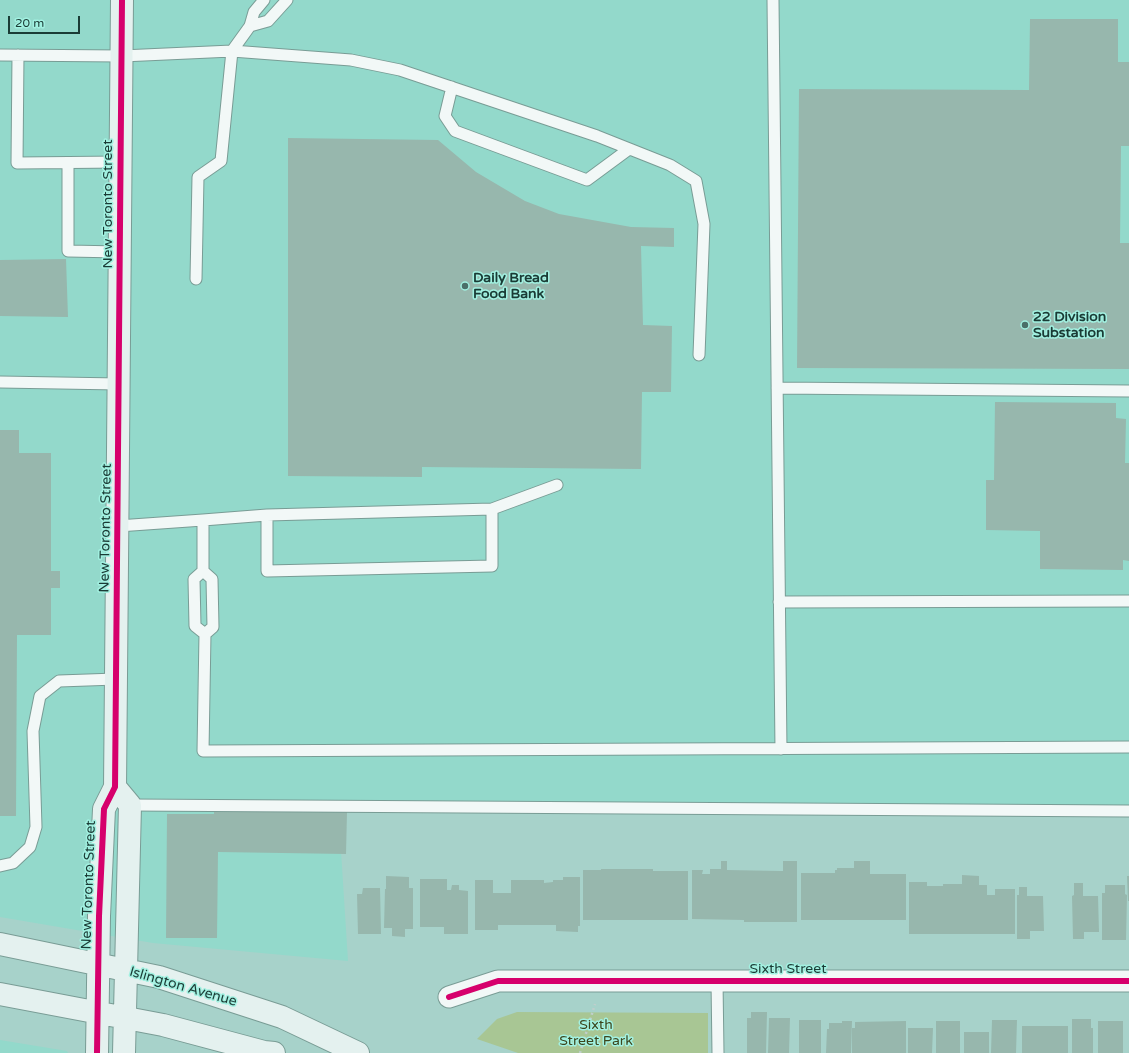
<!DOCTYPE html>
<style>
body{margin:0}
#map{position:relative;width:1129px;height:1053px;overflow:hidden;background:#a7d2ca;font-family:"Varela Round",sans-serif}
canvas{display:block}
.scale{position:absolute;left:8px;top:16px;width:72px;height:18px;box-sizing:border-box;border:2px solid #1a3b35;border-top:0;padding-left:5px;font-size:12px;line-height:14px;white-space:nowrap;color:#1a3b35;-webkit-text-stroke:3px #a2f1e1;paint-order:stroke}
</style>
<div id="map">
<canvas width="1129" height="1053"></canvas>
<div class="scale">20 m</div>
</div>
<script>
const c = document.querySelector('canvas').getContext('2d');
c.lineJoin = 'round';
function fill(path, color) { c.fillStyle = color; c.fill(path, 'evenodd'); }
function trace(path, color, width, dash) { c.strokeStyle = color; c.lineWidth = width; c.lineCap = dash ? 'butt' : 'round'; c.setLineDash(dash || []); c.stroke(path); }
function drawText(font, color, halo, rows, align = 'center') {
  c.font = font + ' "Varela Round",sans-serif'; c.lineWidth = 3; c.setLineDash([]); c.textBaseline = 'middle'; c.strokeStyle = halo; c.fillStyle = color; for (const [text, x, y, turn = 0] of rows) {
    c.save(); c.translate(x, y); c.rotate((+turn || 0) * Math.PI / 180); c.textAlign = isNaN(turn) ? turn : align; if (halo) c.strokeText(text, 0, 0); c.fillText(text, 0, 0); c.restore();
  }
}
fill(new Path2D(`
 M0,0H1129V806L338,804L348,961L153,943L0,917Z
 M0,1040L67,1051L68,1053H0Z`), '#93d9cb');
fill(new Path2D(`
 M517,1012L708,1013V1053H518L477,1039L497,1019Z`), '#a8c694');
fill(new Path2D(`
 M1030,19H1118V62H1129V146H1121L1120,243H1129V369L797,368L799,89L1029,90Z
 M288,138L438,140L476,172L525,201L559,214L631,227L674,228V247L641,246L643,325L672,326L671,392H642L641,469L422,467V477L288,476Z
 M66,259L68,317L0,316V260Z
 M995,402L1116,403V418L1126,419L1125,463H1129V561L1123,560V570L1040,569V531L986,530V480H994Z
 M0,430H19V453H51V571H60V588H51V635H17L16,816H0Z
 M214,811L347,812L346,854L218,852L217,938H166L167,814H214Z
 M721,861H727V870L780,871H783V861H797V922H744V920L692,919V870H703L702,874H710V869H721Z
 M854,861H870V874H906V920H801V873H835V870H837V868H854Z
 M601,869H653V871H688V920H583V870H601Z
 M962,875L979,876V885H987V895H995V889H1015V934H909V882H927V886H943V884H962Z
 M386,876L409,877V888H413V929H405V937L392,936V928H384L385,889H386Z
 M1127,876H1129V901H1128Z
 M563,877H580V926H578V932L556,931V925H498V930H475V880H493V893H511V880H544V883L553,882V880H563Z
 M420,879H447V890H451L452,885H459V890L468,891V934H444V927H420Z
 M1074,883H1083V896H1098L1099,932H1084V939H1073L1072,896L1074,895Z
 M1105,885H1125V894L1127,895L1126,940H1102V893H1105Z
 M1019,887H1027V896H1043L1044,931H1030V939H1017V895H1019Z
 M363,888H380L381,934H358L357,894H362Z
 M751,1012H767L766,1053H747V1018H751Z
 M769,1018H790L789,1053H768Z
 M1072,1019H1091V1028H1093V1053H1072Z
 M799,1020H821V1053H799Z
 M992,1020H1017L1016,1053H991Z
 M842,1021H852L851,1053H826L827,1029H829V1023H842Z
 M906,1021V1053H852V1028H855V1022Z
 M936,1021H960V1053H936Z
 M1098,1021H1123V1053H1098Z
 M1022,1026H1068V1053H1022Z
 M908,1028H933L932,1053H908Z
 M964,1032H989V1053H964Z`), '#97b7ad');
const lane = new Path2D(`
 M773,0L781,749
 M250,26L268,21L287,0
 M0,55L122,56L232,51L351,60L400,70L597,136L670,165L696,181L704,224L699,355
 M18,55L17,163L121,162
 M452,87L445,116L455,131L587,180L629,149
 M68,163V251L120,252
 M196,279L198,177L221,161L232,51L250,26L254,12L264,0
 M0,382L119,384
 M777,388L1129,391
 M492,509L557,485
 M203,520V571L194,579L195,626L205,634
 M118,526L203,520L267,515L492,509V566L267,571V515
 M203,571L212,579L213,627L205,634L203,751L1129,747
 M779,602L1129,601
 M130,805L1129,811
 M0,866L13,863L30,847L36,827L33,731L40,696L59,681L116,679
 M717,981L718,1053`);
const street = new Path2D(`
 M449,997L498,981H1129`);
const secondary = new Path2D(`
 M115,787L130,805L124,1053
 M0,944L159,977L282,1017L358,1053
 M0,994L163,1025L264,1052L274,1053
 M97,1053L99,916L104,809L115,787L122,0`);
trace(lane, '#799c95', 13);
trace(street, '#799c95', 23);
trace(secondary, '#799c95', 24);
trace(new Path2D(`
 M580,1053L595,1004`), '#c0cfcc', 2.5, [2, 3]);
trace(lane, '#f2f8f7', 11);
trace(street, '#f2f8f7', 21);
trace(secondary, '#e4f1ef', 22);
trace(new Path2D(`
 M449,997L498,981H1129
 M97,1053L99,916L104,809L115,787L122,0`), '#d6006c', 6);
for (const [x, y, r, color] of [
 [465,286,4,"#4b7069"],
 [1025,325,4,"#4b7069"]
]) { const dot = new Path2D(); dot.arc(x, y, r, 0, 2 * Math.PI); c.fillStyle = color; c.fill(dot); trace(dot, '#a2f1e1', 1.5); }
drawText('14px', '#1a3b35', '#a2f1e1', [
 ["New Toronto Street",108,204,-90],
 ["New Toronto Street",106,528,-89],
 ["New Toronto Street",89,885,-88],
 ["Sixth Street",788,969],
 ["Islington Avenue",183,987,16]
]);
drawText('bold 14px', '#1a3b35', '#a2f1e1', [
 ["Daily Bread",473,278],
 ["Food Bank",473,294],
 ["22 Division",1033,317],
 ["Substation",1033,333]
], 'left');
drawText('14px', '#3c461d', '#a2f1e1', [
 ["Sixth",596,1025],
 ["Street Park",596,1041]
]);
</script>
